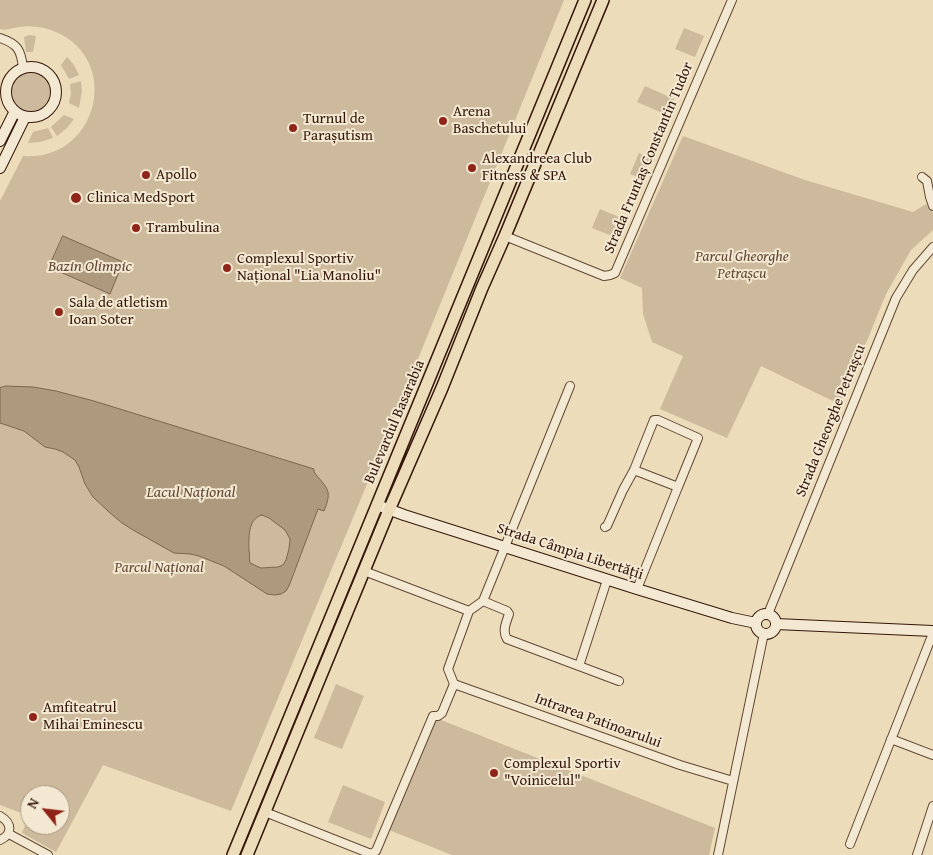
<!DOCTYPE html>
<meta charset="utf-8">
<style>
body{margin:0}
#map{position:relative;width:933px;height:855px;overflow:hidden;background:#ecdcba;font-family:"Gentium Book Plus",serif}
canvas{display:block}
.north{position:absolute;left:20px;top:785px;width:50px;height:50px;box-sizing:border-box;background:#f3e8d2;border:1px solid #a79481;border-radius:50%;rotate:299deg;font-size:14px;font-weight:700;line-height:20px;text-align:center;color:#341608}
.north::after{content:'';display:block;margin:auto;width:18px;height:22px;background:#8f2418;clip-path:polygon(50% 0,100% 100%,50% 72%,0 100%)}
</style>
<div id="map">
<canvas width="933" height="855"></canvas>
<div class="north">N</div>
</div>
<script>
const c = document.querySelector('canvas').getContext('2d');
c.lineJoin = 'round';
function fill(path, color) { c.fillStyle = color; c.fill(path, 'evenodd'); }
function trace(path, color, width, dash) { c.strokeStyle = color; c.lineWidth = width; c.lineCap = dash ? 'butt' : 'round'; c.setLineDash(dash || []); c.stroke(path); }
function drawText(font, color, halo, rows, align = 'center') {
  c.font = font + ' "Gentium Book Plus",serif'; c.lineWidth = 4; c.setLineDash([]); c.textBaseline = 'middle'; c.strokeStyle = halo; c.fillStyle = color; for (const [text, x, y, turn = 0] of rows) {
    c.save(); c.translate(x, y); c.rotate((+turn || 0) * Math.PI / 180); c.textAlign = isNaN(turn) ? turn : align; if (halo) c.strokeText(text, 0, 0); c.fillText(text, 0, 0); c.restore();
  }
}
fill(new Path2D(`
 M0,0H564L370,477L231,811L103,765L56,852L22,833L29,816L0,805V201L23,156C97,162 123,61 56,32C45,27 31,25 19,27C12,28 7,31 0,29ZM30,795H60V825H30Z
 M684,28L704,36L695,57L675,49Z
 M29,35L36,36L33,52H26L24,37Z
 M67,57L74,65L79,75L69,79L61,65Z
 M11 92a20 20 0 1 1 40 0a20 20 0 1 1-40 0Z
 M81,81L82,91L79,108L69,103L71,94L70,84Z
 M645,86L674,99L667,115L637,102Z
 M64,115L74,119L67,128L57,136L51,127Z
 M48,128L53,138L40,142L28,143L33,132Z
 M683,136L805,180L913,212L926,204L933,213V230L911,250L886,294L841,405L761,366L727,438L660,409L683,356L652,342L643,314L642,288L620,278Z
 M639,153L650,158L642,179L630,174Z
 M600,209L624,219L617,238L592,228Z
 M336,684L364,696L342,749L314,738Z
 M436,718L715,828L709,855H452L389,830Z
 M343,785L385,802L371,839L328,822Z`), '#cdba9c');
const water = new Path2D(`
 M63,236L123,262L110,294L49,267Z
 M6,386L33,387L56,391L94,401L314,469V472C327,489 333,489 324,511L318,509L289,586L286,591L281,594L275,595L267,594L224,566L199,556L190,554L174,553L133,530L122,523L109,512L93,497L85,484L79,467L75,460L63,452L55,449L45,447L24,431L0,423V388ZM262,515L269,518L285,530L290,539L289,549L286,560L283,565L278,567L261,568L250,563C249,559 250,555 249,551C249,539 247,519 262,515Z`);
fill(water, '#ad997d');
trace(water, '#7d654e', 1);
const street = new Path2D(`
 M0,38C18,44 21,50 23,68
 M922,177L927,181L930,197L933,206
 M505,236L604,276L610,275L615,273L732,0
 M605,527L607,526L623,490L634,470L654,420H658L698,438L678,487L634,470
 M364,571L469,611
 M637,589L678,487
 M483,601L507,611L509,614C506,623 502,631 507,639L619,681
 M768,614L896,298L913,270L933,247
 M579,666L607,580
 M454,684L680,765L733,781
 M891,739L933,755
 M265,812L371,854L376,851L433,716H438L442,713L454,684L448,669L469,611L483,601L570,386
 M0,816C12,823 13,834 0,840
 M9,834L48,855
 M850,844L933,633
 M718,855L764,633
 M917,855L933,806`);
const secondary = new Path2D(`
 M6 92a25 25 0 1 1 50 0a25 25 0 1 1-50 0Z
 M0,141L15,111
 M0,168L25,117
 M377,505L404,515L637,589L732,618L756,623
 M756 624a10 10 0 1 1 20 0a10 10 0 1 1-20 0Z
 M776,624L933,631`);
const primary = new Path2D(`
 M233,855L585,0
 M247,855L389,510L442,388L482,288L505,236L603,0`);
trace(street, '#624834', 10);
trace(secondary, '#341608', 12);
trace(primary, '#341608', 14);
trace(street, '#f3e8d2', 8);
trace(secondary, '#f3e8d2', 10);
trace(primary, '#ecdcba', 11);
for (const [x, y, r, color] of [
 [443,121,5,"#8f2418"],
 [293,128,5,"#8f2418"],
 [472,168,5,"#8f2418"],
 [146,175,5,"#8f2418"],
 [76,198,6,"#8f2418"],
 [136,228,5,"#8f2418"],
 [227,268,5,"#8f2418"],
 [59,312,5,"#8f2418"],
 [33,717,5,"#8f2418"],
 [494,773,5,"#8f2418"]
]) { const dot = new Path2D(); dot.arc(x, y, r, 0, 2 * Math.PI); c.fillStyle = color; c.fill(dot); trace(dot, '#f3e8d2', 2); }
drawText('15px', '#341608', '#f3e8d2', [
 ["Arena",453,112],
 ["Baschetului",453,129],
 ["Turnul de",303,119],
 ["Parașutism",303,136],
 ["Alexandreea Club",482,159],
 ["Fitness & SPA",482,176],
 ["Apollo",156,175],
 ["Clinica MedSport",87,198],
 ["Trambulina",146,228],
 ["Complexul Sportiv",237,259],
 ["Național \"Lia Manoliu\"",237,276],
 ["Sala de atletism",69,303],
 ["Ioan Soter",69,320],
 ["Amfiteatrul",43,708],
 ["Mihai Eminescu",43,725],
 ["Complexul Sportiv",504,764],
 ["\"Voinicelul\"",504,781]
], 'left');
drawText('15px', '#341608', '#f3e8d2', [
 ["Strada Fruntaș Constantin Tudor",649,158,-67],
 ["Strada Gheorghe Petrașcu",831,421,-68],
 ["Bulevardul Basarabia",395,422,-67],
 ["Strada Câmpia Libertății",570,552,18],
 ["Intrarea Patinoarului",598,721,20]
]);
drawText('italic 15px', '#624734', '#f3e8d2', [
 ["Parcul Gheorghe",742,257],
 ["Petrașcu",742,274],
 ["Parcul Național",159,568]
]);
drawText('italic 16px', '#644a37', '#f3e8d2', [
 ["Bazin Olimpic",90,267],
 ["Lacul Național",191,493]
]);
</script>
